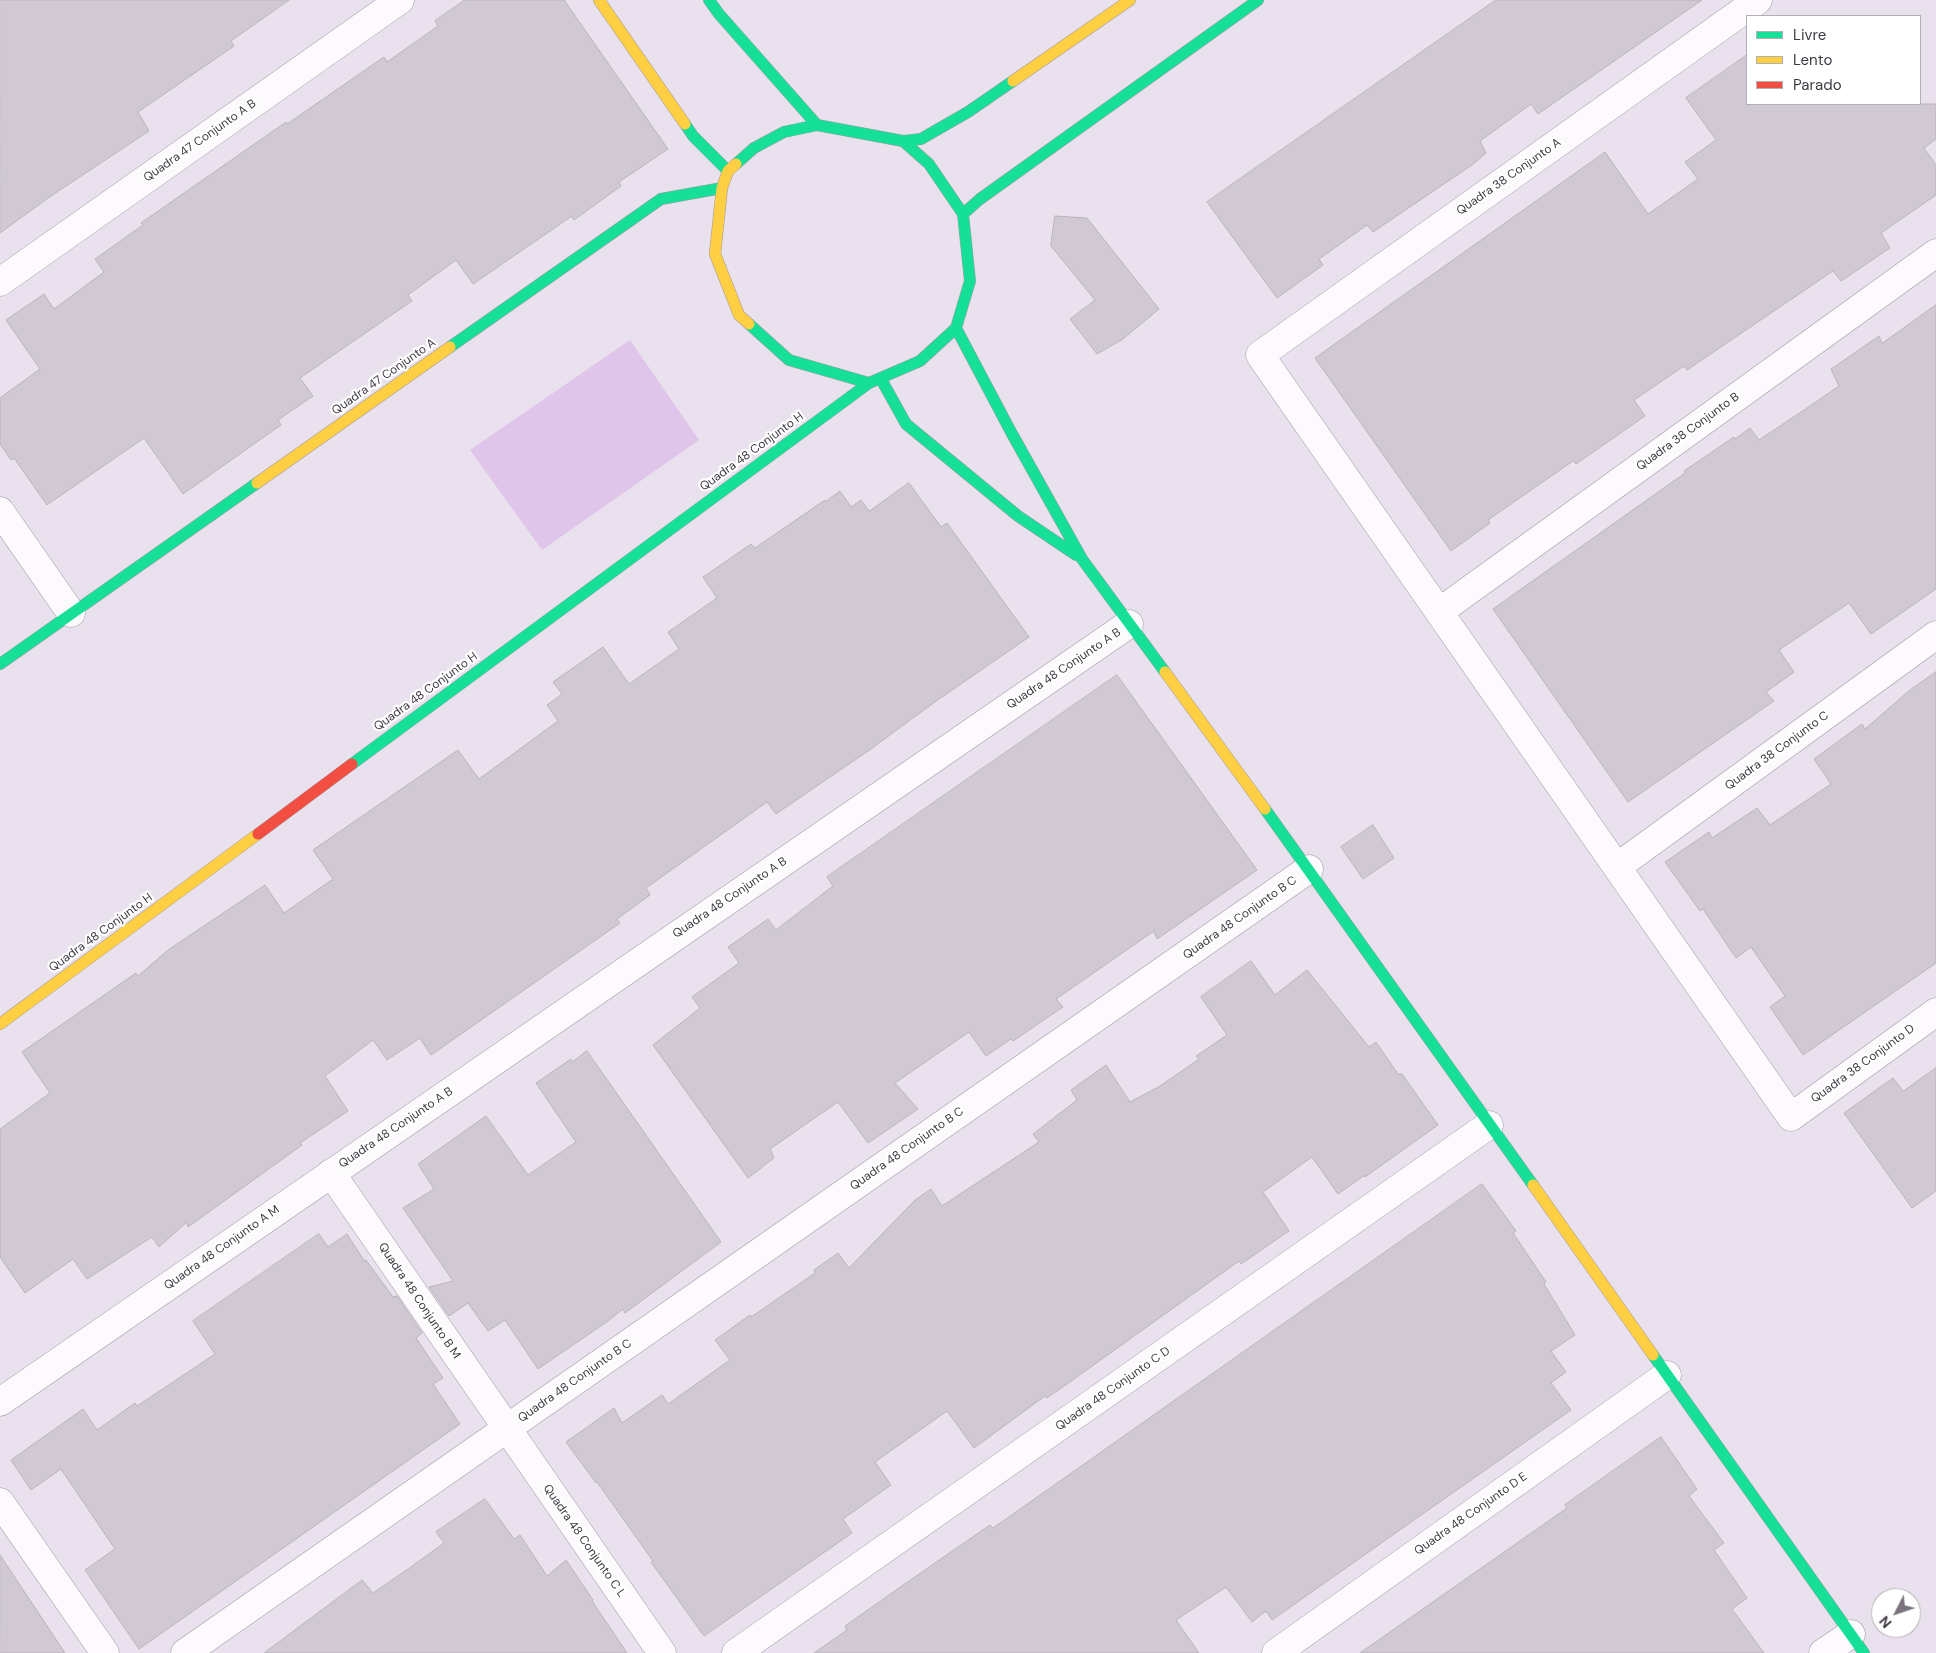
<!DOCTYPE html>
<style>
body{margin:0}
#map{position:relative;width:1936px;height:1653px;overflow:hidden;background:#eae1ee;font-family:"DM Sans",sans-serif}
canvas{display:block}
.legend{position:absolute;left:1746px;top:15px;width:175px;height:90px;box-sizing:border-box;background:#fff;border:1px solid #b2b0b3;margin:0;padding:6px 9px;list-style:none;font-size:15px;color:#3f3942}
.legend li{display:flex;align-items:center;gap:10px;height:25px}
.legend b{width:25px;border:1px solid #b2b0b3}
.north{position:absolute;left:1871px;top:1588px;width:50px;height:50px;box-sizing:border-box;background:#fff;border:1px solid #b2b0b3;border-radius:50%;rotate:229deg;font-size:14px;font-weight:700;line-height:20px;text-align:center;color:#3f3942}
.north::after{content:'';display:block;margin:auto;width:18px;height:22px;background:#7b747e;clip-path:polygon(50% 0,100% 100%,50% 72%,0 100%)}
</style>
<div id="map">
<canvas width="1936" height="1653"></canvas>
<ul class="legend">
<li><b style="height:6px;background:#16e098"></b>Livre</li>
<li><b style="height:6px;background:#ffcf43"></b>Lento</li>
<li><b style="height:6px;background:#f24e42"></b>Parado</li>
</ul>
<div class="north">N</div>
</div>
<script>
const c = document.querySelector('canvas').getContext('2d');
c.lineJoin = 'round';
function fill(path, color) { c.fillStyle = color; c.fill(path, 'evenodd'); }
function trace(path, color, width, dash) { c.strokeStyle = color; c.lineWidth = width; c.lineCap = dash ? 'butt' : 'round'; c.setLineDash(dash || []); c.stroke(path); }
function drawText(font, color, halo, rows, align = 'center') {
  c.font = font + ' "DM Sans",sans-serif'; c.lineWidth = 4.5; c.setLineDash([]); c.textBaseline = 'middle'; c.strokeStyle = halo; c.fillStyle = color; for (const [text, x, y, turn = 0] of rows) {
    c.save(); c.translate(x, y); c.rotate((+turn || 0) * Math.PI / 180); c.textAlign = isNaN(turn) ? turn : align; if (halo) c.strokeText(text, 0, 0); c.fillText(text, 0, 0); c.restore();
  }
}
fill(new Path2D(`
 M630,340L699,440L542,550L470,450Z`), '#e0c5ea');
const building = new Path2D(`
 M0,0H289L231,41L234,46L138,112L149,131L51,196L0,233Z
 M465,0H564L668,149L619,182L621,186L574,220L572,216L473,284L456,260L408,295L412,301L300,378L313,396L278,420L281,425L183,494L144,438L47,505L14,458L11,460L0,444V398L40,369L6,320L44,294L54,309L104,272L95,259L143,225L141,223L286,122L287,124L384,57L387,62L438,26L435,21Z
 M1496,0H1702L1538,114L1531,104L1480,141L1486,153L1472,165L1373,232L1367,225L1319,259L1323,265L1277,298L1207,202Z
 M1747,55V104H1936V139L1924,148L1936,165V195L1881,233L1890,248L1841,281L1833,271L1687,370L1684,366L1634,400L1645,416L1576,464L1573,461L1488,520L1490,523L1451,551L1315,358L1605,152L1648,214L1698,179L1685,162L1716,140L1686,98Z
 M1055,216L1087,218L1159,309L1123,339L1097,354L1070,319L1095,300L1051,246Z
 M1936,305V589L1871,634L1849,603L1779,650L1794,672L1766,692L1774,701L1628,802L1493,609L1685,473L1684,471L1734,437L1735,439L1750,428L1759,440L1804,410L1839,386L1831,369L1879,336L1882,343Z
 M909,483L941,527L947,523L1029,637L932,704L871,749L776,814L767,802L646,888L650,895L617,919L620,923L431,1055L420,1038L387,1060L373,1040L325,1076L348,1111L300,1143L302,1145L188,1227L187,1222L159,1247L152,1237L87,1279L73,1259L25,1293L0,1257V1129L50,1093L22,1052L136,973L138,976L168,950L265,885L284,913L333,879L313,850L458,750L479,779L558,721L547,705L562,694L553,682L603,647L629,684L679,649L668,632L717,598L703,577L751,544L755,548L825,500V502L840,491L851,507L861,500L869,511Z
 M1936,672V963L1803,1055L1770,1007L1785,996L1751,947L1736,958L1703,909L1700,911L1665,862L1709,832L1712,838L1757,808L1770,825L1831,784L1814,759L1862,724L1865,729L1910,690Z
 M1117,675L1257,870L1157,939L1154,931L1056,999L1063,1007L1013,1041L1011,1039L986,1056L969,1032L895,1083L918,1109L868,1143L838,1102L770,1149L774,1158L748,1178L653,1045L700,1008L692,997L739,963L728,947L768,919L776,930L833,886L827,877Z
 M1373,825L1394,858L1363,879L1341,847Z
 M1251,961L1275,995L1307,970L1369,1047L1376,1042L1398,1074H1402L1438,1125L1365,1177V1175L1338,1194L1312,1157L1263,1192L1289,1231L1241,1264L1239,1261L1074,1379L1047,1398L1045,1396L974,1448L947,1411L875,1462L891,1485L843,1519L852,1533L704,1636L651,1562L653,1561L597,1482L596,1483L566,1442L614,1408L622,1423L662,1395L668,1404L730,1360L715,1340L750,1315L751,1317L815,1273L814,1270L838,1253L849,1268L915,1200L931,1189L942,1206L1039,1142L1033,1134L1077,1100L1071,1090L1106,1065L1130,1102L1160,1086L1199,1059L1196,1056L1227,1035L1201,997Z
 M587,1051L721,1242L625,1313L623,1309L608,1321L538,1369L505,1320L488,1331L468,1303L449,1316L429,1287L453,1281L403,1208L434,1189L418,1164L486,1116L528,1175L576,1142L536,1083L571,1059L572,1062Z
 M1936,1068V1191L1912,1208L1844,1113L1893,1078L1903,1091Z
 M1482,1184L1516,1231L1513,1233L1546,1282L1544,1284L1575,1335L1551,1351L1566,1372L1551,1383L1571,1410L1434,1506L1272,1620L1266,1611L1252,1622L1226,1587L1176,1620L1199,1653H814L847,1630L845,1626L906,1583L990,1525L993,1528L1016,1512Z
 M319,1234L328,1247L347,1234L365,1262L366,1260L393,1297L397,1296L422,1333L416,1338L443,1378L433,1384L460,1424L139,1649L85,1570L115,1549L61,1469L31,1490L11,1460L83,1409L97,1430L135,1403L137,1406L215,1354L193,1321Z
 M1661,1437L1697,1489L1689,1496L1724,1543L1714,1550L1747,1598L1732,1609L1764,1653H1360L1567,1508L1565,1505Z
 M485,1499L514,1539L520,1535L547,1576L566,1560L593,1600L592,1601L627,1653H264L362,1580L373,1593L408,1569L444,1543L436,1532Z
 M0,1555L65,1653H0Z`);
fill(building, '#d0c9d3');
trace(building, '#bab3bc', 1);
const street = new Path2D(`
 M1758,0L1260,355L1791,1117L1936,1012
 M0,282L400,0
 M0,511L71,613
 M1439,612L1936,253
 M1617,867L1936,635
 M331,1173L662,1653
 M0,1402L1129,624
 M0,1502L105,1653
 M185,1653L1309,869
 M736,1653L1489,1125
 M1276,1653L1667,1375
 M1823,1653L1851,1634`);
const fast = new Path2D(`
 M709,0L719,14L817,125
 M685,124L693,136L728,171
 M736,164L754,148L784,132L817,125L903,141L921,139L968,112L1013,81
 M963,214L980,199L1258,0
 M749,324L789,360L869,383L920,361L956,328L970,281L963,214L929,164L903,141
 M956,328L1011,432L1082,559L1165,672
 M450,347L661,199L722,188
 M881,379L906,424L1018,516L1076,555
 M0,664L257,483
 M352,764L869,383
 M1265,809L1533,1185
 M1653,1355L1864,1653`);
const slow = new Path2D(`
 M599,0L685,124
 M1013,81L1130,0
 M736,164L728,171L722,188L715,254L739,315L749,324
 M257,483L450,347
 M1165,672L1265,809
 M0,1024L258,834
 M1533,1185L1653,1355`);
const jam = new Path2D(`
 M258,834L352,764`);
trace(street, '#a099a3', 29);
trace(fast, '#a099a3', 12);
trace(slow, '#a099a3', 12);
trace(jam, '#a099a3', 12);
trace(street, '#fcfafc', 28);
trace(fast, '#16e098', 11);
trace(slow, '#ffcf43', 11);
trace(jam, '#f24e42', 11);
drawText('12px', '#3f3942', '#fff', [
 ["Quadra 47 Conjunto A B",200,141,-35],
 ["Quadra 38 Conjunto A",1509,177,-35],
 ["Quadra 47 Conjunto A",384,377,-35],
 ["Quadra 38 Conjunto B",1688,432,-36],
 ["Quadra 48 Conjunto H",752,452,-36],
 ["Quadra 48 Conjunto A B",1064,669,-34],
 ["Quadra 48 Conjunto H",426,692,-36],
 ["Quadra 38 Conjunto C",1777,751,-36],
 ["Quadra 48 Conjunto A B",730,898,-34],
 ["Quadra 48 Conjunto B C",1240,918,-35],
 ["Quadra 48 Conjunto H",101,933,-36],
 ["Quadra 38 Conjunto D",1863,1064,-36],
 ["Quadra 48 Conjunto A B",396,1128,-34],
 ["Quadra 48 Conjunto B C",907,1149,-35],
 ["Quadra 48 Conjunto A M",222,1248,-35],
 ["Quadra 48 Conjunto B M",419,1301,56],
 ["Quadra 48 Conjunto B C",575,1381,-35],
 ["Quadra 48 Conjunto C D",1113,1389,-35],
 ["Quadra 48 Conjunto D E",1471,1514,-35],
 ["Quadra 48 Conjunto C L",584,1541,55]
]);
</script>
